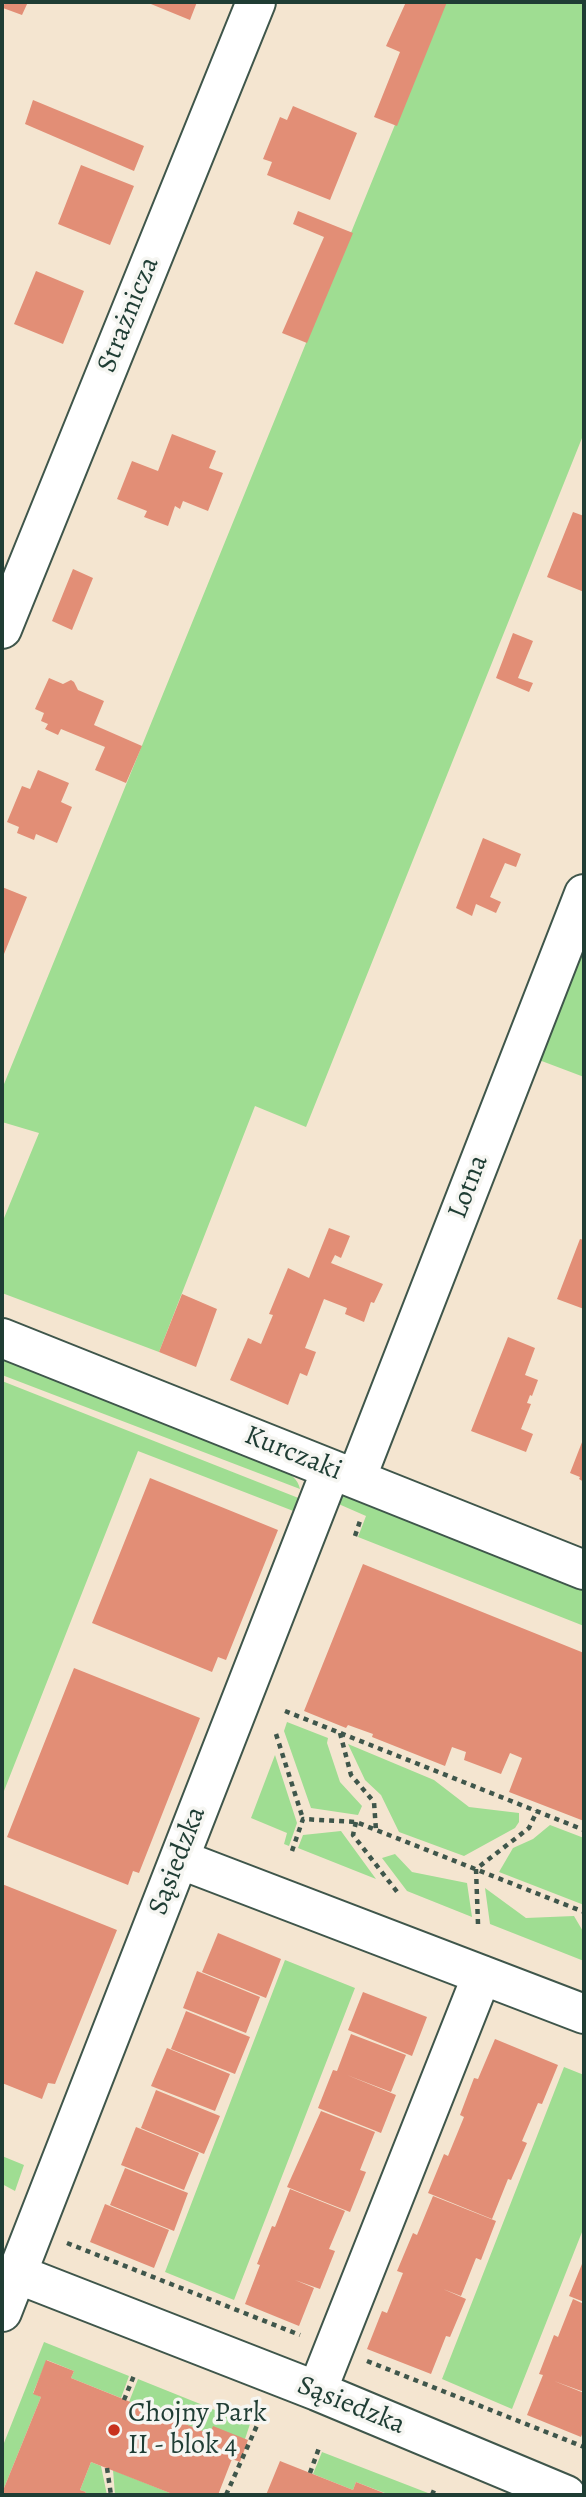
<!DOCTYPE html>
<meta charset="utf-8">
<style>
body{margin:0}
#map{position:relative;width:586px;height:2497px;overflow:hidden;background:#f4e5d0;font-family:Alegreya,serif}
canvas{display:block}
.frame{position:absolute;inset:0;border:4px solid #1f3d34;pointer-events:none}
</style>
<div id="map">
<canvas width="586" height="2497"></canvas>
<div class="frame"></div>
</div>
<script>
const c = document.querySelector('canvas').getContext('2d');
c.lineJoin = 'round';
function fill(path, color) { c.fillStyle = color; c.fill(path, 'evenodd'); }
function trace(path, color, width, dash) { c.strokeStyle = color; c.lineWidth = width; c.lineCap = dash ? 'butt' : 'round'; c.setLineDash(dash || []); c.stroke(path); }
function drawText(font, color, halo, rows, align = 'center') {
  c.font = font + ' Alegreya,serif'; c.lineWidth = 7; c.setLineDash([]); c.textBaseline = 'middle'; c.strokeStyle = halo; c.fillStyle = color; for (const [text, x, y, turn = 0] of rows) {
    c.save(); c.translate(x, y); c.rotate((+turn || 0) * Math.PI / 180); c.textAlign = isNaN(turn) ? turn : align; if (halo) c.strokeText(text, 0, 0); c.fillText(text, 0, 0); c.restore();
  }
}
fill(new Path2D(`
 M445,2H584V433L306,1127L255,1106L159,1352L2,1293V1223L39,1133L2,1122V1089Z
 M584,943V1077L539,1060Z
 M2,1356L282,1468C290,1474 298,1479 300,1489L2,1375Z
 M2,1381L301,1499L296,1512L138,1451L2,1796Z
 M338,1489L584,1589V1626L358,1537L366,1516L334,1502Z
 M287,1722L328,1738L327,1743L340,1782L362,1806L358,1815L311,1808L284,1731Z
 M348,1744L434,1780L469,1807L519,1813V1822L515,1828L464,1856L399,1832L381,1795L365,1780Z
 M275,1755L297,1823L289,1846L284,1844L287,1833L251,1818Z
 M550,1825L584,1838V1905L499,1872L513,1848L533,1839Z
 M341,1831L376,1879L298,1848L303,1835Z
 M395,1854L412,1872L467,1883L472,1917L407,1891L382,1858Z
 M485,1888L526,1918L574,1916L584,1933V1961L490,1924Z
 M285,1960L355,1988L234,2300L165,2272Z
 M564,2067L584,2075V2227L512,2409L442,2379Z
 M2,2156L24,2165L15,2191L2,2184Z
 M44,2342L129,2376L121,2398L71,2378L74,2371L47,2360L33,2393L41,2397L2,2493L7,2495H2V2448Z
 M138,2379L250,2424L245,2439L210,2434L129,2402Z
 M322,2452L428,2493L427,2495H390L356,2482L353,2490L313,2474Z
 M91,2462L101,2466L107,2495H84L86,2492L80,2490Z
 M113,2470L175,2495H115Z`), '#9fdd92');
fill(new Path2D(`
 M5,2H28L22,15L3,8Z
 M146,2H197L190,20Z
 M406,2H447L397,126L374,117L400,52L386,46Z
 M33,100L144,146L134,171L25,124Z
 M293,106L357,133L330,200L267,175L272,162L263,159L280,117L287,120Z
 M81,165L134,186L110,245L58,224Z
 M298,211L353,233L307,343L282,333L324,237L293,224Z
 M36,271L84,291L63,344L14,324Z
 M172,434L216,451L209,468L223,473L208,511L183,501L180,509L175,506L168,526L144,517L147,511L117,499L132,461L158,471Z
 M573,512L584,516V592L547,577Z
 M73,569L93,578L72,630L52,621Z
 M513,633L533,641L518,678L533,683L529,692L496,678Z
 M49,678L63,684L71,680L74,682L78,690L104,701L94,725L142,746L126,783L95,770L105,747L61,729L58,735L45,729L48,724L41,721L44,713L35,709Z
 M38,770L69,783L61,802L72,807L57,843L36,834L34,840L17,833L19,827L7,822L22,786L30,789Z
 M483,838L521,854L516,867L505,863L490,897L501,902L496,913L476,904L472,916L456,908Z
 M2,887L27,897L2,959Z
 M329,1228L350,1236L341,1258L335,1255L331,1263L383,1284L374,1303L371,1302L364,1322L345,1314L347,1308L324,1299L305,1348L316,1352L307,1376L300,1373L288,1405L230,1380L248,1338L261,1344L273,1315L269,1314L288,1268L309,1278Z
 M580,1239L584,1240V1309L557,1299Z
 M182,1294L217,1309L196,1367L159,1352Z
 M508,1337L535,1348L525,1375L538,1380L532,1396L530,1395L527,1403L531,1404L521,1429L533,1434L526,1452L471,1431Z
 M584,1437V1482L579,1479L580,1477L570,1473Z
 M150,1478L278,1530L226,1660L218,1657L212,1672L92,1623Z
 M363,1564L584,1653V1821L509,1792L522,1758L510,1753L501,1774L464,1760L466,1752L452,1747L445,1766L372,1737L373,1734L348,1725L346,1728L304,1711Z
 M74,1668L200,1718L139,1873L133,1871L128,1885L7,1837Z
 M2,1884L117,1930L55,2084L48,2083L42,2099L2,2083Z
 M218,1933L281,1959L266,1998L202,1972Z
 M197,1971L260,1997L246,2033L183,2008Z
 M363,1992L427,2017L412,2056L348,2030Z
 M186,2011L250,2037L235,2074L171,2049Z
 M351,2034L406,2055L391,2092L347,2075L396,2095L381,2133L318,2108L333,2070L337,2071Z
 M495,2039L558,2065L542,2104L538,2103L522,2141L527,2143L511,2180L508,2179L492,2219L428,2193L444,2154L448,2156L464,2117L460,2115L474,2078L478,2079Z
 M167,2048L230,2074L215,2111L151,2086Z
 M156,2090L220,2116L204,2154L141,2128Z
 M321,2111L375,2132L360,2170L366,2172L350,2212L287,2187Z
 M136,2127L199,2153L184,2190L121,2165Z
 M125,2168L188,2193L174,2231L110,2205Z
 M290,2189L345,2211L329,2249L335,2251L320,2289L295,2280L314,2288L299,2326L245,2304L260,2265L257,2264L272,2226L275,2227Z
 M433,2196L496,2221L481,2260L476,2258L461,2296L443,2289L466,2299L450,2337L446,2336L431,2374L367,2349L382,2311L387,2313L403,2273L397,2271L413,2233L417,2235Z
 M105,2204L169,2230L154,2268L90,2242Z
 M584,2259V2302L569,2296Z
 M573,2299L584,2304V2392L554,2381L584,2393V2429L581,2437L527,2415L543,2375L539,2374L554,2335L558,2337Z
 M46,2360L74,2371L71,2378L210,2434L213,2426L248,2440L240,2462L232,2459L218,2495H175L91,2462L80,2490L86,2492L84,2495H7L2,2493L41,2397L33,2394Z
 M280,2461L353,2490L356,2482L389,2495H266Z`), '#e28e76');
const minor = new Path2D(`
 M2,629L256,2
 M2,1338L584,1570
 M356,1479L584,894
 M179,1859L584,2014
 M17,2274L317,2391L566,2495
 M2,2312L331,1470
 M317,2391L482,1975`);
trace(minor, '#3f564b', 42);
trace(new Path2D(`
 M355,1536L361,1518
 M285,1711L584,1830
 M340,1733L351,1775L374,1802L376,1830
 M276,1734L303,1819
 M356,1822L353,1835L398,1893
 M292,1851L303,1819L356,1822L584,1912
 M478,1924L476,1869L529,1828L537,1811
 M67,2243L300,2335
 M367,2361L584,2447
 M124,2400L135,2373
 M107,2468L111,2495
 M310,2473L320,2445
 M226,2495L259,2421
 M432,2495L434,2490`), '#3f564b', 4.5, [5, 5]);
trace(minor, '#fff', 38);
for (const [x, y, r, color] of [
 [114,2430,7,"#c8321e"]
]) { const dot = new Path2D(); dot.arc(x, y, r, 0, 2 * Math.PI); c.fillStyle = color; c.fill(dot); trace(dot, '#f6f6f2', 2.5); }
drawText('28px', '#1f3d34', '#f6f6f2', [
 ["Strażnicza",129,315,-68],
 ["Lotna",469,1187,-69],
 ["Kurczaki",293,1454,22],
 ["Sąsiedzka",178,1861,-69],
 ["Sąsiedzka",351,2406,22]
]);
drawText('28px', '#1f3d34', '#f6f6f2', [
 ["Chojny Park",128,2414],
 ["II - blok 4",128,2446]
], 'left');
</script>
